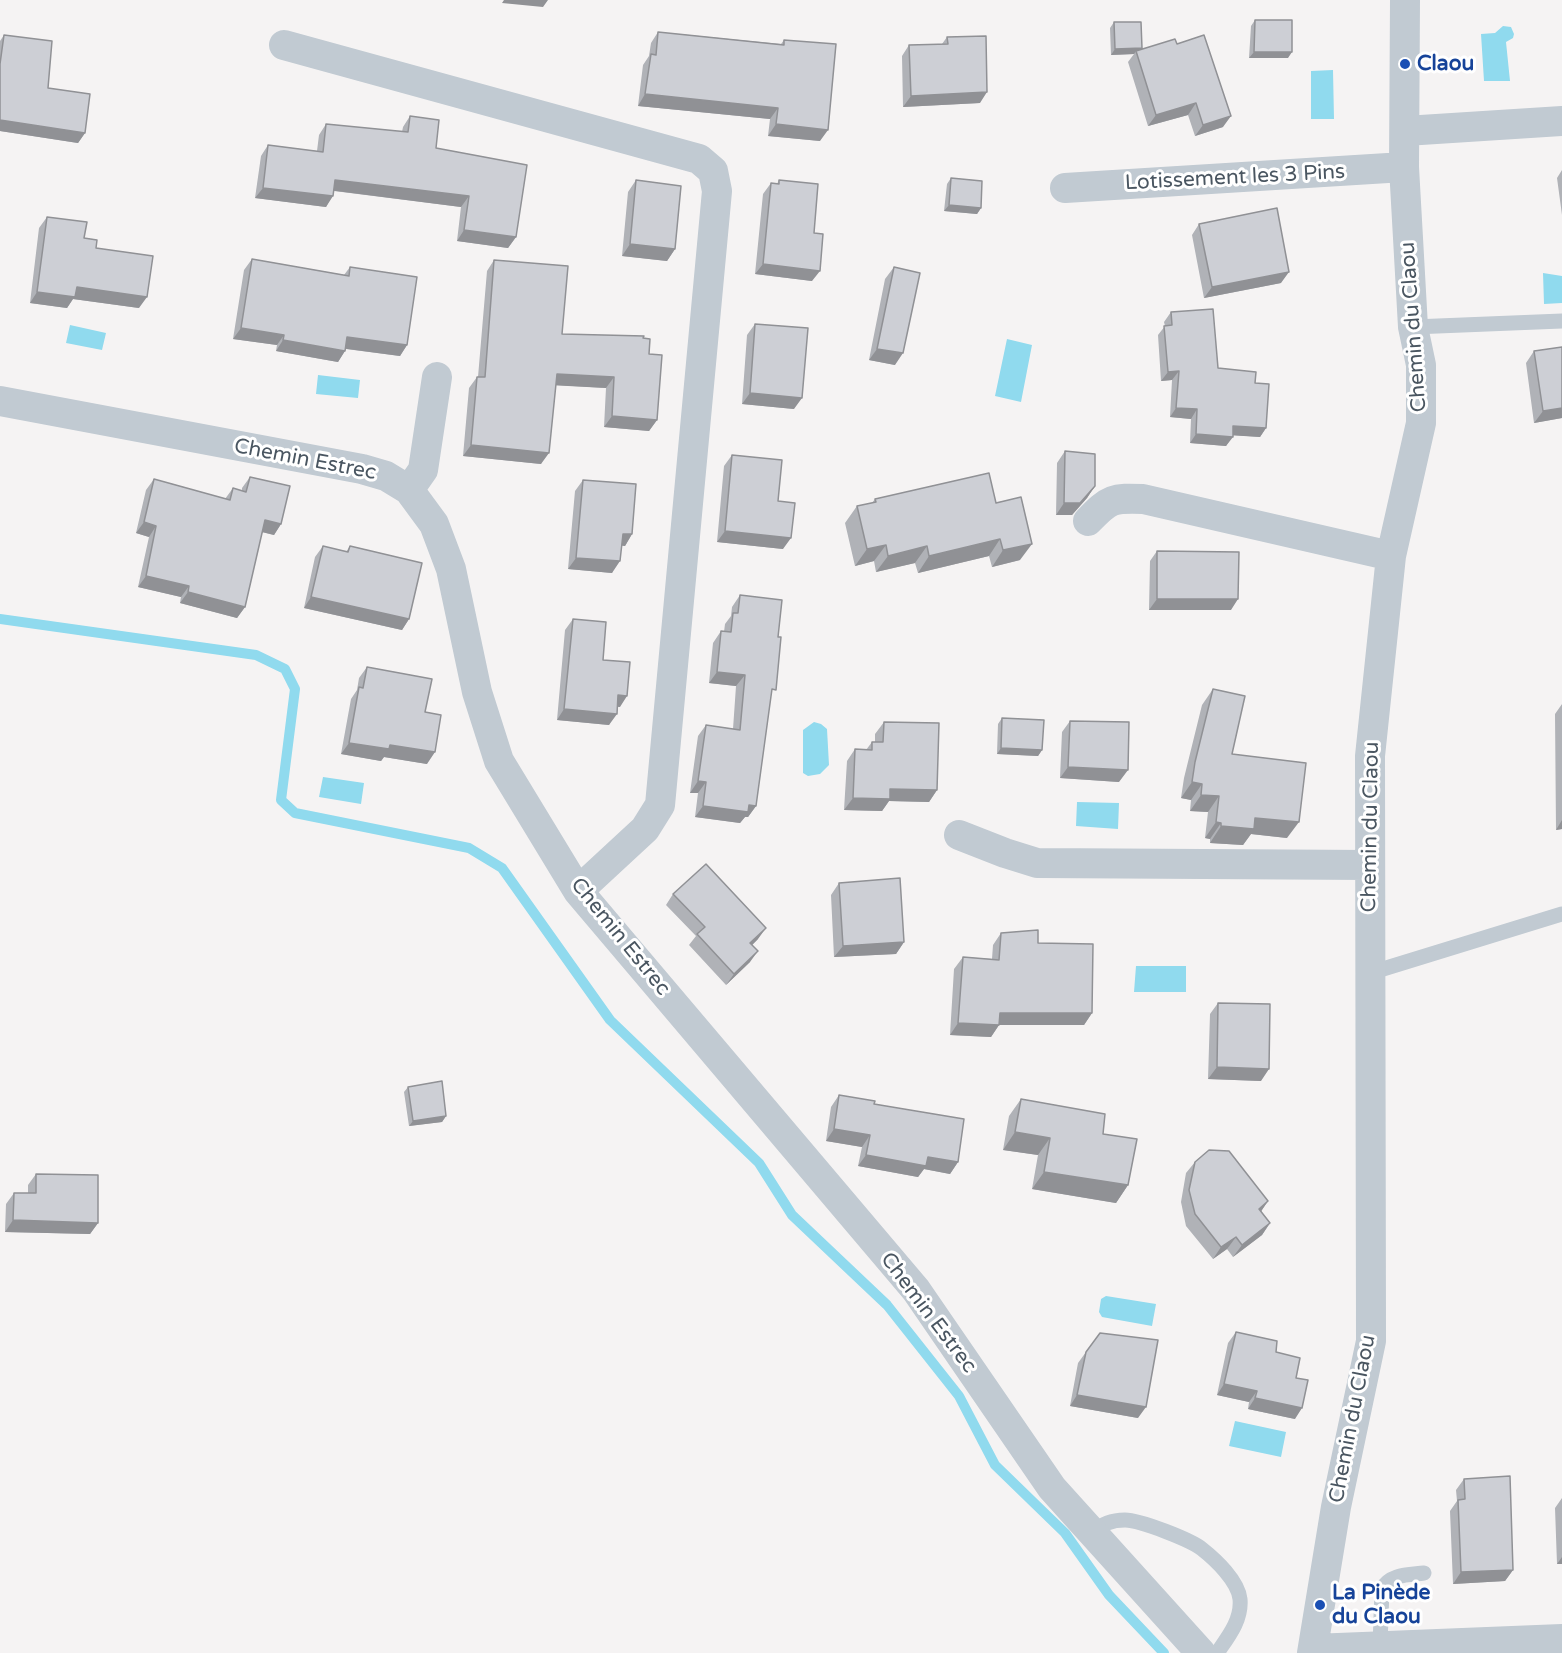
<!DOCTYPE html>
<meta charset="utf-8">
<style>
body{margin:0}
canvas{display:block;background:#f5f3f3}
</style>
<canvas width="1562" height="1653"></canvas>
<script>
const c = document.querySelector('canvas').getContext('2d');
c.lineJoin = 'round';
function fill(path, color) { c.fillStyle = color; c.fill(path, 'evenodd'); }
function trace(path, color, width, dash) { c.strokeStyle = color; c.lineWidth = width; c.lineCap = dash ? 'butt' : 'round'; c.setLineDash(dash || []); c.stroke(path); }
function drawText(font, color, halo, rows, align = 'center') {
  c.font = font + ' "Varela Round",sans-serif'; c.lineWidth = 6; c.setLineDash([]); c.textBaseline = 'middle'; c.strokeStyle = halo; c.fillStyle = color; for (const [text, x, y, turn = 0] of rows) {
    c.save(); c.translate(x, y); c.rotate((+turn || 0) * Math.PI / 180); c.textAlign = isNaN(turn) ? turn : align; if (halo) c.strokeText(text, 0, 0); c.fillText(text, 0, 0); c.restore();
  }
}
fill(new Path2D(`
 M1503,26L1511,27L1514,34L1513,38L1506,42L1510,81H1484L1481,34L1495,33Z
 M1333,70L1334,119H1311V71Z
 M1543,273L1562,276V303L1544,304Z
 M70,325L106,333L102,350L66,343Z
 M1007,339L1032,345L1021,402L995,396Z
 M318,375L360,380L358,398L316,394Z
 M814,722L821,724L827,729L829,765L820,774L808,776L803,773V730Z
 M323,777L364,783L361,804L319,797Z
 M1077,802L1119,803L1118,829L1076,826Z
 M1136,966H1186V992H1134Z
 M1106,1296L1156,1304L1152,1326L1102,1317L1099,1312L1101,1299Z
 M1235,1421L1286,1432L1281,1457L1229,1446Z`), '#90daee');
trace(new Path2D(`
 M0,619L256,655L285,669L295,689L281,800L295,813L469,848L502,868L610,1020L759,1163L792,1215L887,1305L959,1396L995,1465L1065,1533L1109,1595L1164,1653`), '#90daee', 10);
trace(new Path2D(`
 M1413,327L1562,321
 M1370,973L1562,914
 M1092,1532C1103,1524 1111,1520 1125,1520C1140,1520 1191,1540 1202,1549C1216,1560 1238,1581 1240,1599C1242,1620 1228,1637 1217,1653
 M1380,1646L1382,1589C1390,1574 1409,1575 1424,1573`), '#c1cad2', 15);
trace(new Path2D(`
 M284,45L699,159L713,171L717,191L660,805L645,829L578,891
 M1405,131L1562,121
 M1065,188L1404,167
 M0,401L362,469L386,476L409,490L434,524L451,569L477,692L499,761L578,891L916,1290L1052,1488L1201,1653
 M409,490L423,470L437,377
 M1088,521C1110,498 1113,498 1143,499L1391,556
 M959,835L1005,853L1037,863L1370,865
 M1313,1649L1562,1639
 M1312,1653L1336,1507L1371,1341L1370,756L1391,556L1421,423V365L1413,327L1404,167L1405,0`), '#c1cad2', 30);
fill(new Path2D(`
 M1255,20L1288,58H1249L1251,26Z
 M1114,22L1142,48L1141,50L1177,44L1223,127L1195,136L1188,115L1148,126L1128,62L1134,54L1111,55L1110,28Z
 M658,32L781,44L784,40L820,141L768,136L770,119L638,106L643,65L649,56L651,43Z
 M4,35L85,133L78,143L0,131V41Z
 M947,37L980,103L903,107L902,56L909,45L942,44Z
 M410,116L436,148L516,237L508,248L457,241L461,207L334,191L326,207L255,198L261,156L268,145L317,151L319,135L326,124L402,132L403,127Z
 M1562,170V215L1557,178Z
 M951,178L981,208L977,214L944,211L947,184Z
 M636,180L675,249L667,261L622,256L628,192Z
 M779,180L814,233L812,281L755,274L763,194L771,183L777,184Z
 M47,217L84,238L96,248L139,308L73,299L67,308L30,303L39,228Z
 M1199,224L1281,283L1204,298L1192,235Z
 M252,259L344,275L350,267L407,345L400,356L346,349L338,362L276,351L277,345L233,339L244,270Z
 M494,260L562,334L643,338L649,354L657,420L649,431L604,427L606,388L556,385L541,464L463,456L469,388L477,377H478L487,271Z
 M894,267L895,365L869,360L885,279Z
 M1171,312L1218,368L1255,383L1266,428L1260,437L1233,435L1226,446L1190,443L1191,419L1170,417L1172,380L1161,381L1158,335L1165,326L1164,322Z
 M755,324L794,409L742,404L747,335Z
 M1562,347V418L1534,423L1526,363L1534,351Z
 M1065,451L1095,486L1087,498L1072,515H1056L1057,463Z
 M732,455L778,501L783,549L717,542L724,466Z
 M250,477L281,524L274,535L262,532L245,607L237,618L180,603L181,597L138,587L149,537L136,533L146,490L154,479L225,499L233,488L242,491V488Z
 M583,480L632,534L625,546L622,545L612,573L568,569L575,491Z
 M875,499L996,503L1020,560L992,567L989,556L918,573L915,563L876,572L874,561L855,566L845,523L857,506L872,503Z
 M323,546L346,552L350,546L409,619L402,630L304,608L315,557Z
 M1157,551L1231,610H1149L1150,561Z
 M740,595L771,696L756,806L748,817H745L740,823L695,817L698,793H690L698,736L706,725L733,729L736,686L709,683L713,643L721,631L724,632L725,624L731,616L732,607Z
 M573,619L603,660L620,707L617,706L609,725L557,720L565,630Z
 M367,667L425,712L427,764L384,757L381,761L341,754L351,699L357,690L359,678Z
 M1213,689L1232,754L1287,838L1251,834L1243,845L1210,843V839L1205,838L1208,812L1190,811L1191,800L1181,798L1184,778L1202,705Z
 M1562,701V829L1556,830L1555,714L1562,704Z
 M1002,718L1042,750L1038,756L997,754L998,724Z
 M1070,721L1119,782L1060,778L1062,732Z
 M884,722L937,790L929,802L889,801L882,811L844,810L847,761L855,749L866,750L872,742H875V734Z
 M839,883L904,942L896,954L834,957L831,895Z
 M673,894L758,939L752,945L750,962L726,985L689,945L696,936L666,905Z
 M1001,933L1038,943L1092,1013L1084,1025H999L991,1037L950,1035L954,969L963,957L992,959L993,945Z
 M1218,1003L1261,1081L1208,1079L1210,1014Z
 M408,1087L446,1116L442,1122L409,1126L404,1092Z
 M839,1095L874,1104L958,1162L950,1174L924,1169L918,1177L858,1166L862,1147L826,1141L831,1107Z
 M1021,1099L1128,1185L1116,1203L1032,1189L1038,1155L1003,1150L1009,1116Z
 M1195,1162L1268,1201L1261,1211L1270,1223L1262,1235L1233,1257L1227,1249L1213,1259L1186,1226L1181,1202L1186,1173Z
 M36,1174L98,1223L90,1234L5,1232L6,1204L14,1193H28V1185Z
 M1236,1332L1276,1352L1296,1378L1295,1419L1248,1409L1249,1402L1217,1395L1228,1343Z
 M1086,1352L1138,1418L1070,1406L1078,1363Z
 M1464,1479L1513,1570L1505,1581L1453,1584L1450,1511L1457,1501L1456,1490Z
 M1562,1498V1564H1557L1555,1508Z`), '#b0b2b7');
fill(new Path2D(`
 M504,0H548L543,7L502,3Z
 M1142,48L1138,54L1136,51L1134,54L1111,55L1115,49Z
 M1254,52H1292L1288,58H1249Z
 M987,92L980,103L903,107L911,96Z
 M645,94L778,108L770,119L638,106Z
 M1196,103L1188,115L1148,126L1156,115Z
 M1231,116L1223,127L1195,136L1203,125Z
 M0,120L85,133L78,143L0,131Z
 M776,124L828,130L820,141L768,136Z
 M335,180L469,196L461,207L328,190Z
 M263,188L333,196L326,207L255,198Z
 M949,205L981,208L977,214L944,211Z
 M464,230L516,237L508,248L457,241Z
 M630,244L675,249L667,261L622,256Z
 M763,264L820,271L812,281L755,274Z
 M1289,272L1281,283L1204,298L1212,287Z
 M77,287L147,297L139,308L73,299L67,308L30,303L37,292Z
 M241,328L284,335L277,345L233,339Z
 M347,337L407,345L400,356L340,348Z
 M283,340L345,351L338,362L276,351Z
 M877,349L903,353L895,365L869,360Z
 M1179,371L1172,380L1161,381L1168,372Z
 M557,374L614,377L606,388L549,385Z
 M750,393L802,398L794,409L742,404Z
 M1176,408L1197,409L1191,419L1170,417Z
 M1562,408V418L1534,423L1543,411Z
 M612,416L657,420L649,431L604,427Z
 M1233,426L1266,428L1260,437L1227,435Z
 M1196,434L1233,437L1226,446L1190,443Z
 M471,445L549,453L541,464L463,456Z
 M1095,486L1087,498L1072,515H1056L1064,503Z
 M265,520L281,524L274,535L258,531Z
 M144,522L156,526L149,537L136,533Z
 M725,531L791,538L783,549L717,542Z
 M623,534H632L625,546L615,545Z
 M1000,539L989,556L918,573L929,556Z
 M1032,544L1020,560L992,567L1003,550Z
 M886,545L874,561L855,566L867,549Z
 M927,546L915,563L876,572L888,556Z
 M576,558L620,561L612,573L568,569Z
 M146,576L189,586L181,597L138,587Z
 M188,592L245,607L237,618L180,603Z
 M311,597L409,619L402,630L304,608Z
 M1157,599H1238L1231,610H1149Z
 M717,672L745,675L736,686L709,683Z
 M618,695L627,696L620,707L610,706Z
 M564,709L617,714L609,725L557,720Z
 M349,743L390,745L435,752L427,764L384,757L381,761L341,754Z
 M1001,748L1042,750L1038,756L997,754Z
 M1068,767L1128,770L1119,782L1060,778Z
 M698,781L706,782L698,793H690Z
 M1192,782L1202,784L1191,800L1181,798Z
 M890,789L937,790L929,802L889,801L882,811L844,810L853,798Z
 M1201,795L1219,796L1208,812L1190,811Z
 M749,805L756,806L748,817H745L740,823L695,817L703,806Z
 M1255,818L1299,822L1287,838L1251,834L1243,845L1210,843L1221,826Z
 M1562,820V829L1556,830Z
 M1216,822L1221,823L1210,839L1205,838Z
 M766,928L758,939L743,954L750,943Z
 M904,942L896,954L834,957L843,946Z
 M758,951L750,962L726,985L734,974Z
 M1000,1013H1092L1084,1025H992H999L991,1037L950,1035L958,1023Z
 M1217,1067L1269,1069L1261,1081L1208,1079Z
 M446,1116L442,1122L409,1126L413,1121Z
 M834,1129L870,1135L862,1147L826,1141Z
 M1015,1132L1050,1138L1038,1155L1003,1150Z
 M866,1155L928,1157L958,1162L950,1174L924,1169L918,1177L858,1166Z
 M1044,1172L1128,1185L1116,1203L1032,1189Z
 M1268,1201L1260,1213L1259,1209Z
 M13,1220L98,1223L90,1234L5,1232Z
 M1270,1223L1262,1235L1233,1257L1242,1245Z
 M1236,1237L1227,1249L1213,1259L1221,1247Z
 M1224,1384L1257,1391L1249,1402L1217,1395Z
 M1077,1395L1146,1407L1138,1418L1070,1406Z
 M1255,1398L1302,1408L1295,1419L1248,1409Z
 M1562,1557V1564H1557Z
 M1513,1570L1505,1581L1453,1584L1461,1572Z`), '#909195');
const building = new Path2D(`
 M1255,20H1292V52H1254Z
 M1114,22H1141L1142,48L1115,49Z
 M658,32L784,45V40L836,44L828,130L776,124L778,108L645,94L651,54L656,55Z
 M4,35L52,41L48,88L90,94L85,133L0,120V64Z
 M1204,35L1231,116L1203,125L1196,103L1156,115L1136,51L1175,39L1177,44Z
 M986,36L987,92L911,96L909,45L948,44L947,37Z
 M410,116L439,120L436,148L527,165L516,237L464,230L469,196L335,180L333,196L263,188L268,145L323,152L326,124L408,132Z
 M951,178L982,181L981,208L949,205Z
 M636,180L681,186L675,249L630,244Z
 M779,180L818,184L814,233L823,234L820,271L763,264L771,183L779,184Z
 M1277,208L1289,272L1212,287L1199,224Z
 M47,217L87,222L84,238L97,240L96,248L153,256L147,297L77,287L75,297L37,292Z
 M252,259L349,276L350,267L417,277L407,345L347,337L345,351L283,340L284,335L241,328Z
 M494,260L568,266L562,334L644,336L643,338L650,339L649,354L662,355L657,420L612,416L614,377L557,374L549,453L471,445L477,377H485Z
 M894,267L920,273L903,353L877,349Z
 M1213,309L1218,368L1256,372L1255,383L1269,384L1266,428L1233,426V437L1196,434L1197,409L1176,408L1179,371L1168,372L1164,326L1172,325L1171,312Z
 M755,324L808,328L802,398L750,393Z
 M1562,347V408L1543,411L1534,351Z
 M1065,451L1095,454V486L1080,503H1064Z
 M732,455L782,460L778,501L795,503L791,538L725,531Z
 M989,473L996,503L1021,497L1032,544L1003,550L1000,539L929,556L927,546L888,556L886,545L867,549L857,506L876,502L875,499Z
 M250,477L290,486L281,524L265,520L245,607L188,592L189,586L146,576L156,526L144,522L154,479L230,500L233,488L246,492Z
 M583,480L636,484L632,534H623L620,561L576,558Z
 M323,546L348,552L350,546L422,563L409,619L311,597Z
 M1157,551L1239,552L1238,599H1157Z
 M740,595L782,600L778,637H781L776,690L772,689L756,806L749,805L748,812L703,806L706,782L698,781L706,725L740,730L745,675L717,672L721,631L731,632L733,613H738Z
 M573,619L606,622L603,660L630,662L627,696L618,695L617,714L564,709Z
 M367,667L432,679L425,712L441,715L435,752L390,745L389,749L349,743L359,687L363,688Z
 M1213,689L1245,696L1232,754L1306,763L1299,822L1255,818L1254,829L1221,826V823L1216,822L1219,796L1201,795L1202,784L1192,782L1195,762Z
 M1002,718L1044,720L1042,750L1001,748Z
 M1070,721L1129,722L1128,770L1068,767Z
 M884,722L939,723L937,790L890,789V799L853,798L855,749L872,750V742H883Z
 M706,864L766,928L750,943L758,951L734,974L697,934L705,927L673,894Z
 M900,878L904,942L843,946L839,883Z
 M1038,930V943L1093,944L1092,1013H1000L999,1025L958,1023L963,957L999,960L1001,933Z
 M1218,1003L1270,1004L1269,1069L1217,1067Z
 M442,1081L446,1116L413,1121L408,1087Z
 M839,1095L875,1101L874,1104L964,1119L958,1162L928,1157L926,1166L866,1155L870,1135L834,1129Z
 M1021,1099L1105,1114L1103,1134L1137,1139L1128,1185L1044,1172L1050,1138L1015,1132Z
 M1209,1150L1229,1151L1268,1201L1259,1209L1270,1223L1242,1245L1236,1237L1221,1247L1195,1214L1189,1190L1195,1162Z
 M36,1174L98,1175V1223L13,1220L14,1193H36Z
 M1236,1332L1277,1341L1276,1352L1300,1358L1296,1378L1308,1380L1302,1408L1255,1398L1257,1391L1224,1384Z
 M1100,1333L1158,1340L1146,1407L1077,1395L1086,1352Z
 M1510,1476L1513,1570L1461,1572L1458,1500L1465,1499L1464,1479Z`);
fill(building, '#cdcfd5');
trace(building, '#909195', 1.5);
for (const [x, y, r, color] of [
 [1405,64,6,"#1a4fb4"],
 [1320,1605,6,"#1a4fb4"]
]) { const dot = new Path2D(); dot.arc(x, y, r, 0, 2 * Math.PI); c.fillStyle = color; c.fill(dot); trace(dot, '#fff', 2); }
drawText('bold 21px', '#164399', '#fff', [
 ["Claou",1417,64],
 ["La Pinède",1332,1593],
 ["du Claou",1332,1617]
], 'left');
drawText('21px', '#4a5661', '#fff', [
 ["Lotissement les 3 Pins",1235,178,-3],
 ["Chemin du Claou",1414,327,-94],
 ["Chemin Estrec",305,460,11],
 ["Chemin du Claou",1371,827,-89],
 ["Chemin Estrec",620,937,51],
 ["Chemin Estrec",928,1313,53],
 ["Chemin du Claou",1353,1419,-79]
]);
</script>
